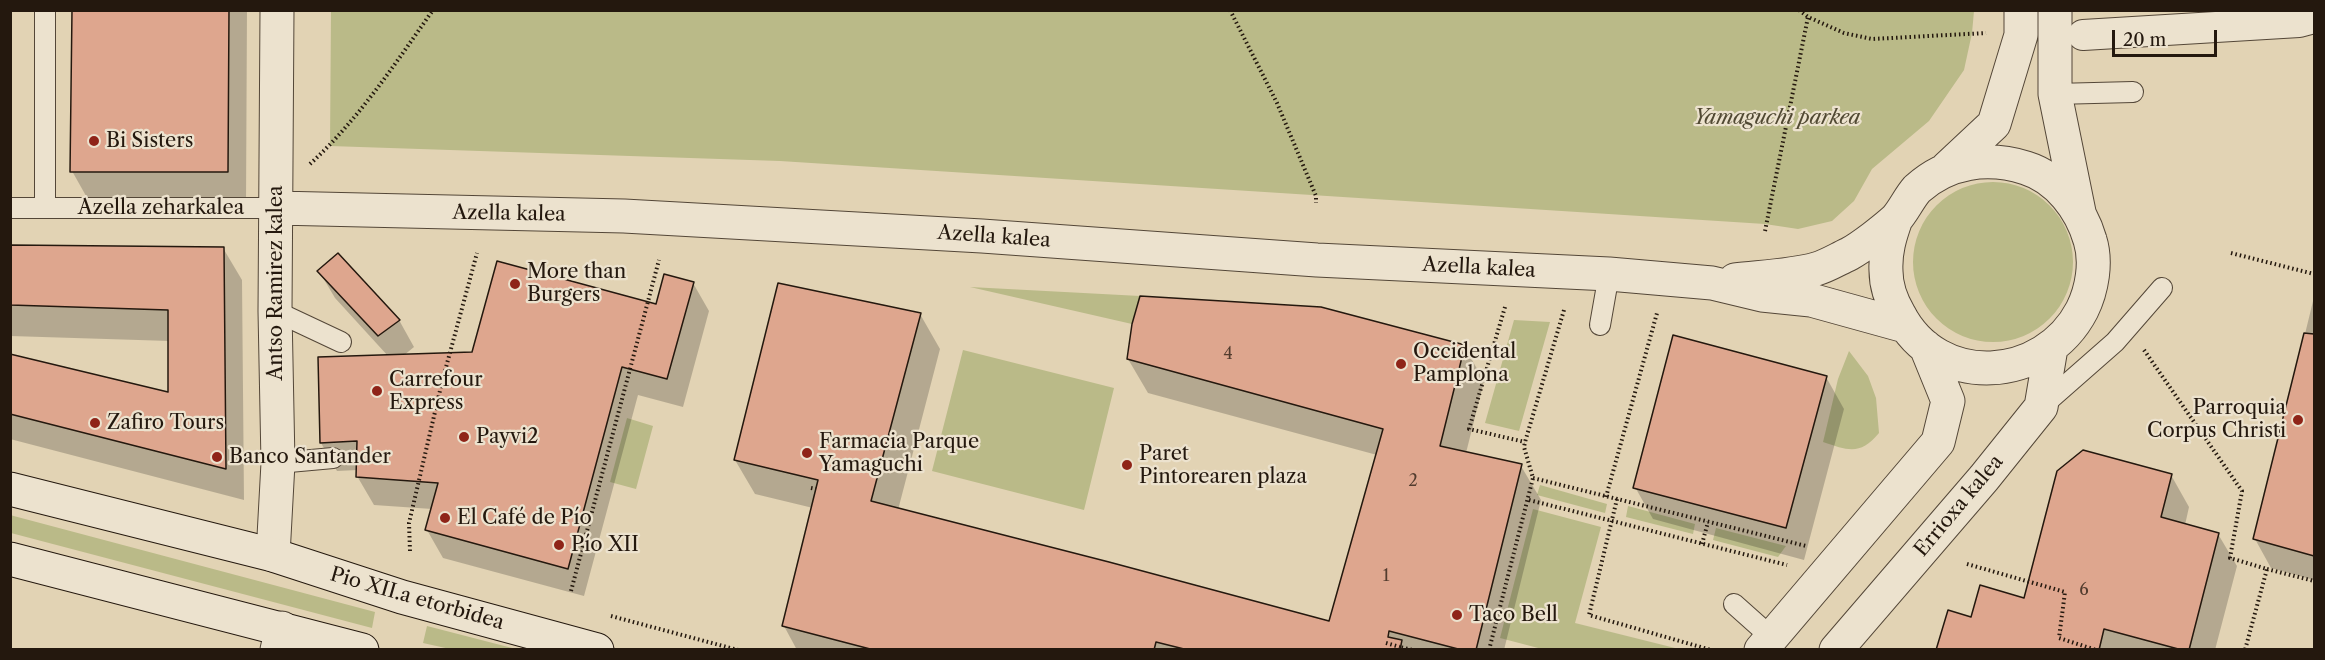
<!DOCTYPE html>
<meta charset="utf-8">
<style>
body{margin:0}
#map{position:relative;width:2325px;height:660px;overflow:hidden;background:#e2d3b4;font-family:"Libre Caslon Text",serif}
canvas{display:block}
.frame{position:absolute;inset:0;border:12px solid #24180e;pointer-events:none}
.scale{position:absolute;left:2112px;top:30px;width:105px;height:27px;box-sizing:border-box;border:3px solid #24180e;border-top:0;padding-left:8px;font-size:18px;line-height:21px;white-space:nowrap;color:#24180e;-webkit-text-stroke:4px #ece2ce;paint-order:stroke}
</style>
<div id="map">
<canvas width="2325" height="660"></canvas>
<div class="frame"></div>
<div class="scale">20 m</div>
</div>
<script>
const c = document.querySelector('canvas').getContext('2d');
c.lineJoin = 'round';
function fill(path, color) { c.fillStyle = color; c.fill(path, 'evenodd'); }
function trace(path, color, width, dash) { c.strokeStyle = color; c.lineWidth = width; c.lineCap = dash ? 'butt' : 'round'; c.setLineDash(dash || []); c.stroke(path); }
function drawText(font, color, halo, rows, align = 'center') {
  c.font = font + ' "Libre Caslon Text",serif'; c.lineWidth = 4.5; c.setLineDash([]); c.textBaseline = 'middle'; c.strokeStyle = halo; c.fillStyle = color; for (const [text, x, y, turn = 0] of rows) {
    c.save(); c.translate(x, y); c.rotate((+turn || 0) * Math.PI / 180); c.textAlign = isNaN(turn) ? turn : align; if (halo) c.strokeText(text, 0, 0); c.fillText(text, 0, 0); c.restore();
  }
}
fill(new Path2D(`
 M331,11V10L1974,11L1972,33L1964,70L1929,121L1872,169L1854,201L1832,221L1798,229L1765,224L780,161L330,146Z
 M1913 262a80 80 0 1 1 160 0a80 80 0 1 1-160 0Z
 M970,287L1140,296L1132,324Z
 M1514,320L1550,322L1519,431L1485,423Z
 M963,350L1114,388L1084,510L932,471Z
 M1849,351L1868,376L1876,398L1879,433C1861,455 1849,451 1823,442L1838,379Z
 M627,418L653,426L636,489L610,482Z
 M1540,485L1607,504L1605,513L1537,495Z
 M1628,506L1695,524L1693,534L1626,517Z
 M1533,509L1601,527L1575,623L1679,649H1542L1500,638Z
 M10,515L375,612L372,628L11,533Z
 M1716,528L1786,546L1778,557L1713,540Z
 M427,626L516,649H450L423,643Z`), '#baba88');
fill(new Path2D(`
 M73,10H247L246,204L90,203L72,171Z
 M10,246L223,248L242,280L244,500L10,439V355L170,394V341L10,336Z
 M319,271L399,320L414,347L403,356L474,354L657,306L693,283L709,311L683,407L638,395L584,596L443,558L427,530L432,509L374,505L357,476L358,470L337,471L321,443L388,356L335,298Z
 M2314,297V580L2271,568L2255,539Z
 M920,314L940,349L898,510L1330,623L1377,455L1148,393L1128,359L1464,346L1484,381L1466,453L1521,466L1541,500L1504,650H797L784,626L813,508L755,494L735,460Z
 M1826,377L1844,409L1804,560L1653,519L1635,487Z
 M2171,475L2189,507L2185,525L2218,534L2237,566L2215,650H1937L1972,619L2025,600Z`), '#0003');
const building = new Path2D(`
 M72,10H229L228,172H70Z
 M10,245L224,247L226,469L10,414V354L168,392V310L10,305Z
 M338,253L400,320L378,336L317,271Z
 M497,261L656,304L664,274L694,282L667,379L622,367L568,569L425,530L438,483L356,477L357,441L320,443L318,357L472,352Z
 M778,283L921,313L871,501L1109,562L1329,621L1383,429L1127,359L1132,324L1140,296L1321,307L1465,345L1440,446L1522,464L1476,650H1462L1389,631L1388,637L1402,640L1400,650H1188L1156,642L1154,650H874L782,626L818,480L734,460Z
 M2304,333L2314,334V556L2253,539Z
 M1673,335L1827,376L1786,528L1633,488Z
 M2083,450L2172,474L2161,517L2219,533L2189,650H2182L2104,629L2099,650H1936L1948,610L1971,617L1980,585L2024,598L2057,471Z`);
fill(building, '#dea68e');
trace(building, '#24180e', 1.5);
const service = new Path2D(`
 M45,10V208H276
 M2055,94L2133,92
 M10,208H45
 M275,311L341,342
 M1600,325L1609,274
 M2041,407L2115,342L2162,288
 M278,463L333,458
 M1734,604L1771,637`);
const pedestrian = new Path2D(`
 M2083,35L2299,22L2314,18`);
const minor = new Path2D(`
 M2055,10V94L2079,212
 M1947,168L1994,124L2021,35V10
 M276,208L624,216L982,236L1317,260L1609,274L1712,283L1762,295L1811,300L1905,326
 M1735,280C1760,277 1791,276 1816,269C1827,266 1838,259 1849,254C1862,247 1885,229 1896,219C1904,210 1909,198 1917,189C1948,161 1988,156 2026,168C2058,178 2081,209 2090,240C2097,262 2092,290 2082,310C2044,383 1938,390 1899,314C1892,302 1886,286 1886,271C1885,252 1890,236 1896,219
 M273,555L278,463L275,311L277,10
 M277,650L282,628
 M1761,650L1938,442L1948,401L1926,347
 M1836,650L1984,478L2041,407L2051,348`);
const secondary = new Path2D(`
 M10,489L273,555L402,597L597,650
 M10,559L362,650`);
trace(service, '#544738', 22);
trace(pedestrian, '#544738', 32);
trace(minor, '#544738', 35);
trace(secondary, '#24180e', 35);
trace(new Path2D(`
 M1230,10L1277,103L1316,196V203
 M1799,10L1808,17L1844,33L1872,39L1986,33
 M310,164C358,120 395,64 433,10
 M1765,231L1808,17
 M2231,253L2314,274
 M1505,307L1469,429L1525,442
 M2144,350L2242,491L2230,558L2267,569L2245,650
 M1533,478L1806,546
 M811,488L816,489
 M1606,497L1657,313
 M1617,499L1589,615L1711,650
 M1529,500L1787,565
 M1702,544L1708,522
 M410,551L409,523L442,382L477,253
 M1967,564L2065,592L2059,638L2096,650
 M2267,569L2314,581
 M571,591L659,260
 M611,616L738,650
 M1386,643L1400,647
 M1400,650V647L1413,650
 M1489,650L1533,478L1524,447L1525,442L1564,310`), '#24180e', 4, [1.5, 3]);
trace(service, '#ece2ce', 20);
trace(pedestrian, '#ece2ce', 30);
trace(minor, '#ece2ce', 33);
trace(secondary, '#ece2ce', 33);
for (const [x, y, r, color] of [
 [94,141,6,"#8f2418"],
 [515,284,6,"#8f2418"],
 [1401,364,6,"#8f2418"],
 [377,391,6,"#8f2418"],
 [2298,420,6,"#8f2418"],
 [95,423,6,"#8f2418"],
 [464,437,6,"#8f2418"],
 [807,453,6,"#8f2418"],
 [217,457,6,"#8f2418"],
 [1127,465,6,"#8f2418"],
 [445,518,6,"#8f2418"],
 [559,545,6,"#8f2418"],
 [1457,615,6,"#8f2418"]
]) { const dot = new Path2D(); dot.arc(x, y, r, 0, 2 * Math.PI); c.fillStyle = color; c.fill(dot); trace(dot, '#ece2ce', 2); }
drawText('16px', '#523c2e', null, [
 ["4",1228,354],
 ["2",1413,481],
 ["1",1386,576],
 ["6",2084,590]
]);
drawText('italic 20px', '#514933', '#ece2ce', [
 ["Yamaguchi parkea",1777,118]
]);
drawText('20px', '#24180e', '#ece2ce', [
 ["Bi Sisters",106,141],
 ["More than",527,272],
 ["Burgers",527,295],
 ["Occidental",1413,352],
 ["Pamplona",1413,375],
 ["Carrefour",389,380],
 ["Express",389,403],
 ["Parroquia",2286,408,"right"],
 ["Corpus Christi",2286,431,"right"],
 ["Zafiro Tours",107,423],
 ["Payvi2",476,437],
 ["Farmacia Parque",819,442],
 ["Yamaguchi",819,465],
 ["Paret",1139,454],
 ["Pintorearen plaza",1139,477],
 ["Banco Santander",229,457],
 ["El Café de Pío",457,518],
 ["Pío XII",571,545],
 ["Taco Bell",1469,615]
], 'left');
drawText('20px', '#24180e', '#ece2ce', [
 ["Azella zeharkalea",161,208],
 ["Azella kalea",509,214,1],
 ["Azella kalea",994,237,4],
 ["Azella kalea",1479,268,3],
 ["Antso Ramirez kalea",276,283,-90],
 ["Errioxa kalea",1959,506,-50],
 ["Pio XII.a etorbidea",417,599,16]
]);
</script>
